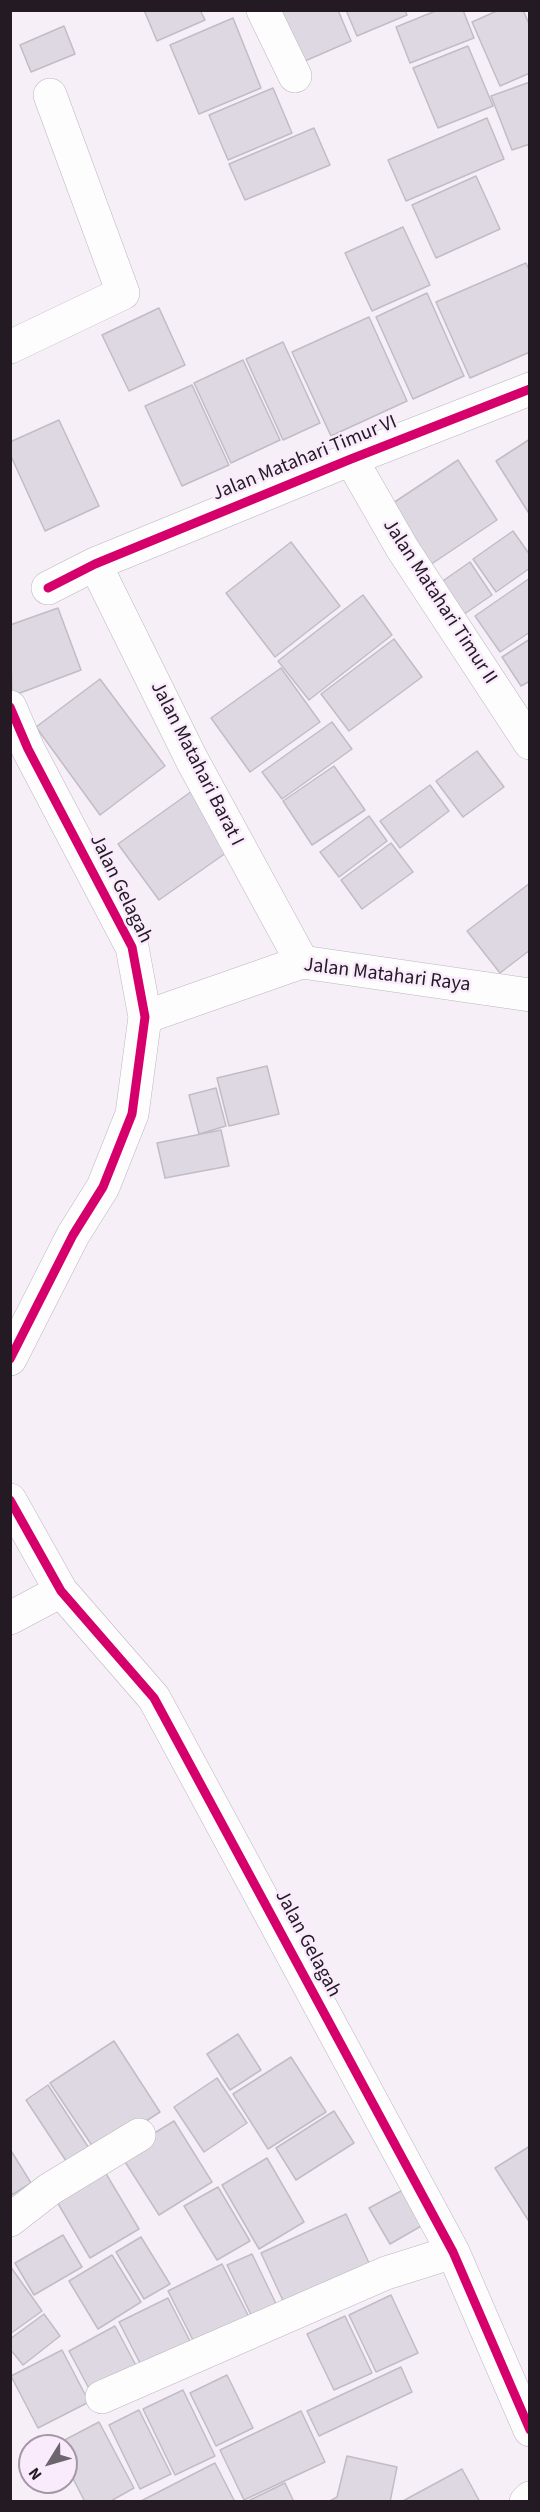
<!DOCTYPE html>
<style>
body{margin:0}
#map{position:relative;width:540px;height:2512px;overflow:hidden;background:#f7eff8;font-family:"Source Sans 3",sans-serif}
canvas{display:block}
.frame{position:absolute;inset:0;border:12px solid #231a24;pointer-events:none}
.north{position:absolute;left:18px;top:2434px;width:60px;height:60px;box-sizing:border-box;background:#faebfc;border:2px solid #a497a6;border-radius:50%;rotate:233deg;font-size:16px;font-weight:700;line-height:24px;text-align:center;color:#231a24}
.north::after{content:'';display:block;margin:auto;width:21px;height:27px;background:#6d656e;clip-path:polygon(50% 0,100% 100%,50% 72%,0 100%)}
</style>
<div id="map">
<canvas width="540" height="2512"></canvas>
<div class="frame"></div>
<div class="north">N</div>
</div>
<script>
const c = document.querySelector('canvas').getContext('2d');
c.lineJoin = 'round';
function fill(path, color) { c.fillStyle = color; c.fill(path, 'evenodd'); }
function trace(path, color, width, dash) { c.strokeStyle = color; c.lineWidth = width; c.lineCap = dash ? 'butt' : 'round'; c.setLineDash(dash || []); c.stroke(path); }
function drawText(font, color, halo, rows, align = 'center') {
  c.font = font + ' "Source Sans 3",sans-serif'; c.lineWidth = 5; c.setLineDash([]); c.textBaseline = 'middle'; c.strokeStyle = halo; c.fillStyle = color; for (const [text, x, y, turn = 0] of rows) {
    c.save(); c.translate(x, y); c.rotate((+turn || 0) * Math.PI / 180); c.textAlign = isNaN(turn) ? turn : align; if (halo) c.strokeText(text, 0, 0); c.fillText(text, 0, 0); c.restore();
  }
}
const building = new Path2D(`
 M144,10H200L205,20L157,41Z
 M274,10H338L351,41L298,64Z
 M346,10H405L407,15L357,36Z
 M438,10H463L474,38L410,63L396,27Z
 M499,10H523L530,26V73L500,86L472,22Z
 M233,18L261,88L199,114L170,45Z
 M64,26L75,54L31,72L20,45Z
 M468,46L493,106L438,128L413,68Z
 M530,82V144L512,150L491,96Z
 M273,88L292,133L228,160L209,115Z
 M487,118L504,159L406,201L388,160Z
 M314,128L330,165L245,200L229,164Z
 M476,176L500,229L436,258L412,205Z
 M403,227L430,285L372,311L345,253Z
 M526,263L530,272V352L470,378L436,302Z
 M427,293L464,376L413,399L376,317Z
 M159,308L185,365L129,391L102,335Z
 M369,317L407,401L331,436L292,352Z
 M283,342L320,423L283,440L246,359Z
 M243,360L280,440L231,463L194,383Z
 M192,385L229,465L182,486L145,406Z
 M59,420L99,506L45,531L10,454V442Z
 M530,439V515L496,461Z
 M458,460L497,520L430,565L390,505Z
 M513,531L530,555V568L496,592L473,559Z
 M291,542L340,606L275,657L226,593Z
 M470,562L492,595L460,617L437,585Z
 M530,578V632L500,652L475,616Z
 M363,595L392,635L309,700L278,661Z
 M58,608L81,670L12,696L10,625Z
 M394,639L422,677L349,731L321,694Z
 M530,639V681L521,686L502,657Z
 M281,668L320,722L250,772L211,718Z
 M100,679L165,766L100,815L36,727Z
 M332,722L352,749L282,799L262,772Z
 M477,751L504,787L463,817L436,781Z
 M334,766L365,810L312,845L283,801Z
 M430,785L449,811L400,848L380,821Z
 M192,791L233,848L159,900L118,844Z
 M369,816L387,841L339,877L320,852Z
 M391,843L413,872L362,909L341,880Z
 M530,883V950L500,973L467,931Z
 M267,1066L279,1114L229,1126L217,1078Z
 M216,1088L226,1126L199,1134L189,1095Z
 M221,1130L229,1166L165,1178L157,1143Z
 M238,2034L261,2070L230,2090L207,2054Z
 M114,2041L160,2112L97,2153L50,2083Z
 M291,2057L326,2112L268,2149L233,2094Z
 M217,2078L247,2123L204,2152L174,2107Z
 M48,2085L94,2156L72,2170L26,2100Z
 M334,2111L354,2143L296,2180L276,2148Z
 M174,2121L212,2182L159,2215L120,2154Z
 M530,2146V2223L495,2168Z
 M10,2149L31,2183L10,2196Z
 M267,2158L304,2222L259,2249L222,2185Z
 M102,2167L139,2229L90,2258L53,2195Z
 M218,2187L250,2241L217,2260L184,2206Z
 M403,2190L423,2225L390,2244L369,2208Z
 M346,2214L370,2265L285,2305L261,2253Z
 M63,2235L82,2267L34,2295L15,2263Z
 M141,2237L170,2284L144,2299L116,2252Z
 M252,2254L279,2310L254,2321L227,2265Z
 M112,2255L141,2302L98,2329L69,2281Z
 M222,2264L250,2319L196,2346L168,2291Z
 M10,2266L42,2311L10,2334Z
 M391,2295L418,2353L376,2372L349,2315Z
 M168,2298L192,2345L143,2369L119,2322Z
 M44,2314L60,2336L23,2365L10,2349V2339Z
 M345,2316L372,2373L334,2390L307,2334Z
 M115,2326L139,2371L93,2396L69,2351Z
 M62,2350L89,2402L38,2428L11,2376Z
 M401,2367L412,2392L319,2436L307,2411Z
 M227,2375L253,2428L216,2446L190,2393Z
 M183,2390L215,2456L175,2475L143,2409Z
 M139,2410L171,2474L140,2489L109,2425Z
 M301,2411L325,2462L244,2500L220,2450Z
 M99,2422L134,2488L109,2502H85L66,2465V2446L55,2445Z
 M347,2456L397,2467L390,2502H328L337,2497Z
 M215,2463L235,2502H139Z
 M462,2469L480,2502H401Z
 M285,2483L294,2502H246Z`);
fill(building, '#ded8e3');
trace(building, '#c2bcc6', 1.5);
const minor = new Path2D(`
 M263,10L295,76
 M10,347L123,293L50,95
 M351,459L402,548L530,743
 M95,564L192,760L302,962
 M48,588L95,564L351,459L530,389
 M10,707L28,749L132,947L145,1017L132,1114L103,1187L73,1235L10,1359
 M145,1017L302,962L530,995
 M10,1500L61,1591L154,1698L453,2252L530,2430
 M10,1618L61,1591
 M10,2220L50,2189L139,2135
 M102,2397L386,2273L453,2252
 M526,2502L530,2498`);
trace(minor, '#bdb5be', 34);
trace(minor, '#fefdfe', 33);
trace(new Path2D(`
 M48,588L95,564L351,459L530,389
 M10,707L28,749L132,947L145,1017L132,1114L103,1187L73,1235L10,1359
 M10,1500L61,1591L154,1698L453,2252L530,2430`), '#d6006c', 9);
drawText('20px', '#231a24', '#faebfc', [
 ["Jalan Matahari Timur VI",305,459,-22],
 ["Jalan Matahari Timur II",439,602,57],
 ["Jalan Matahari Barat I",196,764,63],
 ["Jalan Gelagah",120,889,64],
 ["Jalan Matahari Raya",387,976,7],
 ["Jalan Gelagah",307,1944,62]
]);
</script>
